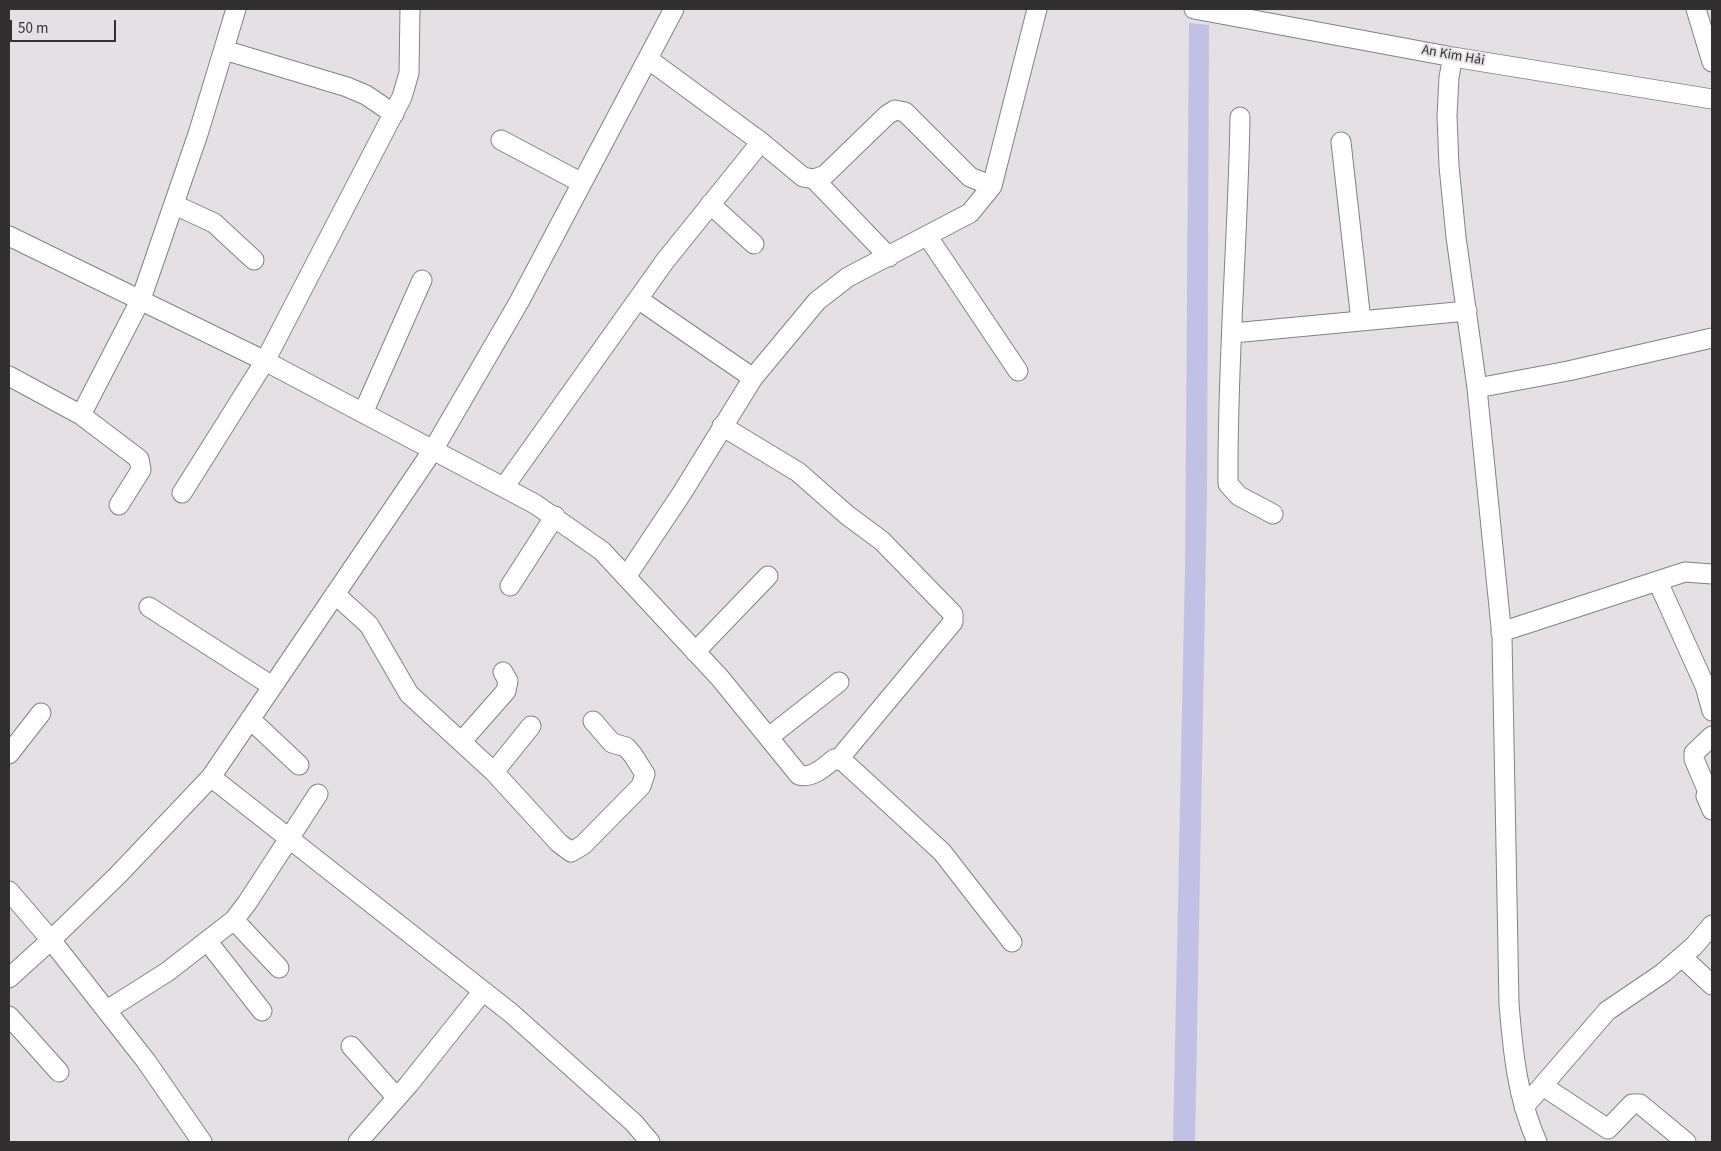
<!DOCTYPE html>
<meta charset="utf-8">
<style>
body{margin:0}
#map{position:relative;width:1721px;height:1151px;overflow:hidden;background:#e5e0e3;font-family:"Source Sans 3",sans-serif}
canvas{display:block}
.frame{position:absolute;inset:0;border:10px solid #312f30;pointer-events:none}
.scale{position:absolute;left:10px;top:20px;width:106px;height:22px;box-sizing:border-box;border:2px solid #312f30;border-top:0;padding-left:6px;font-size:15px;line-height:18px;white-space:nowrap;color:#312f30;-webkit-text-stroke:4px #e5e0e3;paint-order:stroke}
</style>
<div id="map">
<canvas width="1721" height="1151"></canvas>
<div class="frame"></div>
<div class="scale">50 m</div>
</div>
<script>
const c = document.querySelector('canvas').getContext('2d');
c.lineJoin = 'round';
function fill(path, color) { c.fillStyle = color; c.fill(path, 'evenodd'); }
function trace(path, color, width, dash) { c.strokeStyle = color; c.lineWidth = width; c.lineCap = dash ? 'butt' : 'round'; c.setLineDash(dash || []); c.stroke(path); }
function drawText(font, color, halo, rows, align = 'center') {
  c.font = font + ' "Source Sans 3",sans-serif'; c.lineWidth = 4; c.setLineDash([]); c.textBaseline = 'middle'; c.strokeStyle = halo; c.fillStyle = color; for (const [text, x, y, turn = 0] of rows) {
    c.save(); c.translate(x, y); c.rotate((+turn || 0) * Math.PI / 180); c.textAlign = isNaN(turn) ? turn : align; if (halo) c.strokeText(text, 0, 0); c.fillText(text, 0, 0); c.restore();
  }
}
fill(new Path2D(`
 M1189,23L1209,25L1207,495L1195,1142H1173L1185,569Z`), '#c1c0e5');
const minor = new Path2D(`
 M1194,9L1453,57L1712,99
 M1696,9L1712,62
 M224,50L347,87L366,95L394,114
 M1453,57L1449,77L1447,116L1449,166L1456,237L1477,388L1502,637L1509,1004C1513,1052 1517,1097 1537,1142
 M648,59L761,142L803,177L814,179L825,175L887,115L895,110L905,112L970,177L992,186
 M1240,117C1238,240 1227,362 1228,484L1239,496L1273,514
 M501,140L582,183
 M1341,142L1361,321
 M814,179L889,257
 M710,204L754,244
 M175,205L214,223L254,260
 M9,236L265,361L535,504L602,551L720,678L799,775C811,779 825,767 834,759L844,762L942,852L1012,942
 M928,237L1018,371
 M638,299L753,378
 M1233,333L1467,311
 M9,376L81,415L141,299L198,134L236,9
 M1477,388L1568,371L1712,338
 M363,413L422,280
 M81,415L139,459L141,470L119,505
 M722,426L798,472L847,515L882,541L953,614V622L838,760
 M504,487L665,261L761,142
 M182,493L265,361L402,97L409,73L410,9
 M626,577L682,493L753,378L817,301L848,277L970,213L992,186L1037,9
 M1658,582L1705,686L1712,711
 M510,586L555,516
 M335,594L369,625L409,694L494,772L559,843L571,852L583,845L641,786L645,774L633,755L626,747L612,743L593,721
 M149,607L272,686
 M1501,632L1685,572L1712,574
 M695,652L768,576
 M250,719L299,765
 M769,737L839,682
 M462,741L506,691L508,681L503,672
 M9,754L41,713
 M494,772L531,726
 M211,777L511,1013L634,1123L650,1142
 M1712,790L1706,796L1712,810
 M1708,792L1694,759V753L1712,736
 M9,891L51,940L9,978
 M234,920L279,968
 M208,942L262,1011
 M1682,957L1712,985
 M107,1010L167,972L234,920L247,903L318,794
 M9,1016L59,1072
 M351,1046L397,1098
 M1543,1086L1608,1129L1632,1104H1640L1686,1142
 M1524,1107L1607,1011L1663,973L1694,946L1712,925
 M202,1142L146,1061L51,940L118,875L211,777L433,450L519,302L674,9
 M358,1142L409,1084L483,991`);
trace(minor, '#858083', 21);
trace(minor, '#fff', 19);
drawText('14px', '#312f30', '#e5e0e3', [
 ["An Kim Hải",1453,56,10]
]);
</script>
